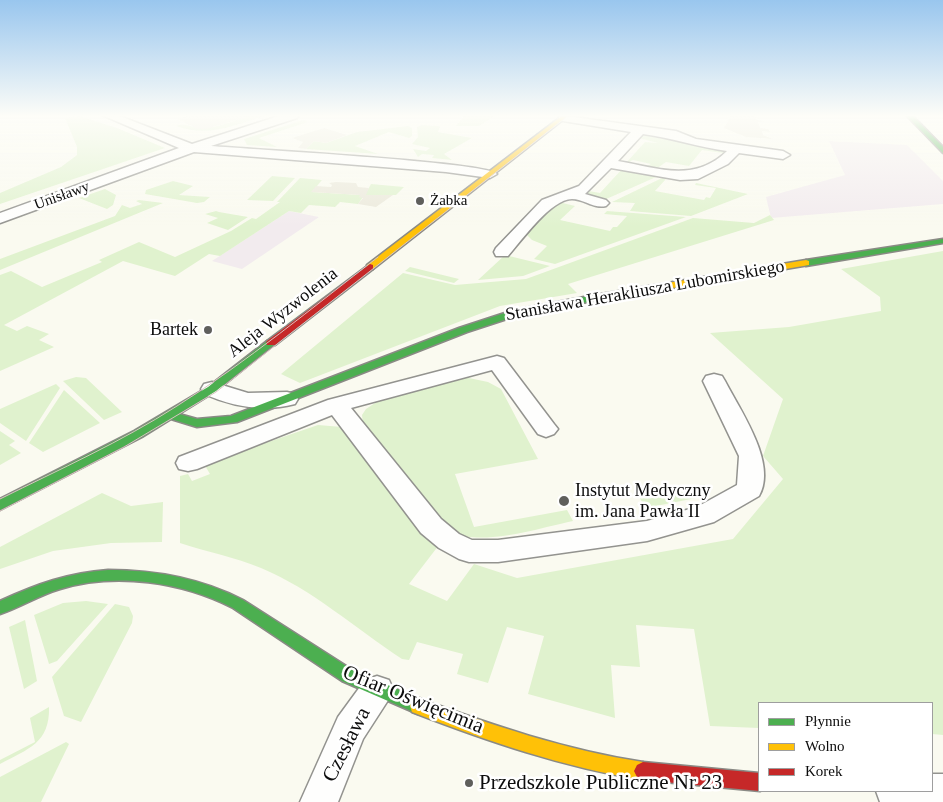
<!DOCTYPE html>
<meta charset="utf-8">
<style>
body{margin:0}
#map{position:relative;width:943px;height:802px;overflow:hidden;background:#fafaf0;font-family:Georgia,serif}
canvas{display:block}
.legend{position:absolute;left:758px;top:702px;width:175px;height:90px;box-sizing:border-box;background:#fff;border:1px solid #9e9e9e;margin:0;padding:6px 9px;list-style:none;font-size:15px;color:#0c0c0c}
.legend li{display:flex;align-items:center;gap:10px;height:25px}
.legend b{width:25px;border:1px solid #9e9e9e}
</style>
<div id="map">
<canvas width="943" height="802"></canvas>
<ul class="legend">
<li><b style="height:6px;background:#4caf50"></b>Płynnie</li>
<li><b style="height:6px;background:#ffc107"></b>Wolno</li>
<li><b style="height:6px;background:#c62828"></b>Korek</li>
</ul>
</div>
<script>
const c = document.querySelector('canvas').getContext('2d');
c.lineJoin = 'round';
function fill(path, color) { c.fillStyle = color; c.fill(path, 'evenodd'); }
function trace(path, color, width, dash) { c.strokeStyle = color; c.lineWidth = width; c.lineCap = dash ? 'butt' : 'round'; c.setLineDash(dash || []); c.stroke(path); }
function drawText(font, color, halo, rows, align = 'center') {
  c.font = font + ' Georgia,serif'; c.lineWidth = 5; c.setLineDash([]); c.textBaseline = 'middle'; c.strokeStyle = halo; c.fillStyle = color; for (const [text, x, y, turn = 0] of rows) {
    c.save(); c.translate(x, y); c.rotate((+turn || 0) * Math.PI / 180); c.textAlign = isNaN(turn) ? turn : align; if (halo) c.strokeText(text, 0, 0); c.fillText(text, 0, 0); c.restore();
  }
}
fill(new Path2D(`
 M829,141L907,145L943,181V204L771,218L766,197L845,175Z
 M289,211L319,217L242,269L212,261Z`), '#f2ebee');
fill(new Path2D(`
 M253,115H267C234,125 210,138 176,126C187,122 195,130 207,128C222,126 238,119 253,115Z
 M465,115H496L479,126H456Z
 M79,116L117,128L165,148L0,204V193L61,167L77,155V147L65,118Z
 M303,120L308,122L259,138L277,147L247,145L244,139Z
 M422,125L438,126L440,127L438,132L472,138L444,154L452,160L432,158L434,155L422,154L418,157L413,149L426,151L430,148L412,144L418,137L417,127Z
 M408,126L412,128V136L409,138L389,132L355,146L378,154L306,149L314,141L326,143L357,132Z
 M643,135L732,152L729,154L702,150L689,166L666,162L656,169L645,167L651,164L633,160L625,164L645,142L658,143L639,138Z
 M622,169L663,174L604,200L585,194L584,192L589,191L600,193Z
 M272,176L295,178L273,201L247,200Z
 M300,178L322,180L312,192L361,195L363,197L358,204L340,202L335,207L309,205L301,213L289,211L220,256L209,254L175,276L123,261L4,325L17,331L27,326L49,334L39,340L54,347L0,371V275L11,271L42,287L102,262L99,260L139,242L175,257L231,231L252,218L256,219L280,202H277Z
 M662,178L666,179L655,191L704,200L706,197L710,198L716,188L695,185L696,183L748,194L691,216L630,211L635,203L612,202Z
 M173,181L193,186L179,195L210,197L204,202L197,203L145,194L146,190Z
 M371,184L404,187L396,195H365Z
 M105,189L116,195L113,205L107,209L79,198Z
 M139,200L163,203L0,270V259L115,216L122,205L130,208L142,204L136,201Z
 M559,202L575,206L560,220L610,231L613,227H617L627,216L604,214L607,211L686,217L555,264L534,259L547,246L532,240L527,235L549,206Z
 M216,211L219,212L248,217L228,230L207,223L218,218L205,214Z
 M770,215L774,220L568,284L577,293L500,306L300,383L281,374L403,273L455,285L526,279L693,218L754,223Z
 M943,251V735L932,734V703H759V728L710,726L694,629L636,625L640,667L611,665L615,718L528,694L544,636L507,627L488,683L457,674L463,654L417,642L409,660L402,659C356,629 312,589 261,568C235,557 207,552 180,543V476L188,474L192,481L210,474L204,464L318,425L342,427L439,545L409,584L447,601L474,564L517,578L733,539L783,479L763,456L783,399L710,333L789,327L881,311L880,297L841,269Z
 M505,255L550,266L523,276L478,280Z
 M410,267L459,279L454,283L405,271Z
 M76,377L86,378L122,412L104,420L63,381Z
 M464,377L488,382L501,389L538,459L455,474L474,527L567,510L573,521C539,528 483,547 451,532L363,424L362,415L366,409L381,399Z
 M56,384L60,388L26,441L0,423V409Z
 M64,390L100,423L43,452L29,443Z
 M0,431L15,441L9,445L21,453L0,465Z
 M705,484V492L701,497L646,508L639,497Z
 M102,493L131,506L163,502L162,542L111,543L53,551L0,569V547Z
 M86,601L108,604L57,661L49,664L34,615L63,603Z
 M115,604L129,607L133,616L132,623L81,722L64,716L52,677Z
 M25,620L37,681L24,689L9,627Z
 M49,707C50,743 28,749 0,764V760L35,742L30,718Z
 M66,742L69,744L41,802H0V777Z`), '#e0f2ce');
fill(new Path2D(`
 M194,115H253L206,129H197L178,119Z
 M731,115H755L757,120L765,122H758L760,128L768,129L770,132L762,131L763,135L773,139L746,137L724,128Z
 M324,128L347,135L326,143L314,141L306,149L298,148L303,142L292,138Z
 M336,182L356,183L358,187L369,188L366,195H393L376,207L358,204L363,198L359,197L360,195L311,192L316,186L331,187L332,185L329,183Z`), '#ebe9db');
const street = new Path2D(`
 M102,115H117L192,144L282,115H299L297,118L211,146C244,149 488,162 497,174L490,178L446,172L194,152L0,223V213L179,148Z
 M559,115L676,131L696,139L783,151L790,155L783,159L739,153L728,164L698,179L680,180L611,168L585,194L606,200L609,203L606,206C594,209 584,199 572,199C551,199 522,240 508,256H496L494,252L496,248L542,200L579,186L631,132L563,121L559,120ZM643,134C672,138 698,147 727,151C694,183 658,168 618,161Z
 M497,356L504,358L554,424L558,429L554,434L546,437L538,434L492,370L351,408L441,519L459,534L472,540H498L647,521L697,507L737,485L739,456L703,381L706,376L714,374L722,376L725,381C740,410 778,464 759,496L714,522L647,541L498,562H469L459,559L439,548L421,533L332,415L197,469L188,471L179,469L176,463L179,457L328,400Z
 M212,382L248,393L287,392L295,394L298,399L295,404C264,412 233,407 204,394L201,389L204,384Z
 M377,676L389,680L394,691L363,739L338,802H300L338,717L365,680Z
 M932,774H943V802H880L876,791H932Z`);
const fast = new Path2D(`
 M906,115H912L943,147V153Z
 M943,239V243L806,266L802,263L806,260Z
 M595,295L600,298L598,300L519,315L467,332L237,422L197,427L171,419L142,437L0,510V499L134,431L208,387L267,341H275L276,343L216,391L179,414L197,419L231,416L459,328L514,310Z
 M108,570C156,570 200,578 243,600L354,671L424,700L426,706L424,712L418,714L342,681L233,608C182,582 116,572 60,589C39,595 21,607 0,614V601C37,584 68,573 108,570Z`);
const slow = new Path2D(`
 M563,115H569L373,269H367V265Z
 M806,260L809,261V265L595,301L590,298L595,295Z
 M418,698C492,725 565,750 643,762L649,765L652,771L649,777L643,780C563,767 487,741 412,712L410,706L412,700Z`);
const jam = new Path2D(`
 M370,264L373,265V269L275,345H267L266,343L267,341Z
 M643,762L759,773L760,791L643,780L637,777L634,771L637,765Z`);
trace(street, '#93938f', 3);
trace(fast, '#8a8a85', 3);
trace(slow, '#8a8a85', 3);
trace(jam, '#8a8a85', 3);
fill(street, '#fefefd');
fill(fast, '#4caf50');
fill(slow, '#ffc107');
fill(jam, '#c62828');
trace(new Path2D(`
 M0,499C60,469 121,442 177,406C248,361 312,308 378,257
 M0,511L124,447L216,392L569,115`), '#d8c4c1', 1);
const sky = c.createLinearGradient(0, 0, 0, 227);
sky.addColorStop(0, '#99c6ee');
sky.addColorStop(0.51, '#fdfdf8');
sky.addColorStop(1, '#fdfdf800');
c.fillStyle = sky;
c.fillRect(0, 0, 943, 227);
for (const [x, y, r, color] of [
 [420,201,5,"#5f5f5c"],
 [208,330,5,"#5f5f5c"],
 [564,501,6,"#5f5f5c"],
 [469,783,5,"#5f5f5c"]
]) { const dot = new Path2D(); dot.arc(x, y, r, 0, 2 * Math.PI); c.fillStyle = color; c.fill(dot); trace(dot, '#fff', 2); }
drawText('15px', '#0c0c0c', '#fff', [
 ["Unisławy",62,196,-20]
]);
drawText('15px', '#0c0c0c', '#fff', [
 ["Żabka",430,201]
], 'left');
drawText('18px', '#0c0c0c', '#fff', [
 ["Stanisława Herakliusza Lubomirskiego",645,291,-10],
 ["Aleja Wyzwolenia",283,313,-38]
]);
drawText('18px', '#0c0c0c', '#fff', [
 ["Bartek",198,330],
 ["Instytut Medyczny",575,491,"left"],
 ["im. Jana Pawła II",575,512,"left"]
], 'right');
drawText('21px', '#0c0c0c', '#fff', [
 ["Ofiar Oświęcimia",413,700,22],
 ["Czesława",347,745,-63]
]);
drawText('21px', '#0c0c0c', '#fff', [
 ["Przedszkole Publiczne Nr 23",479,783]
], 'left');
</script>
